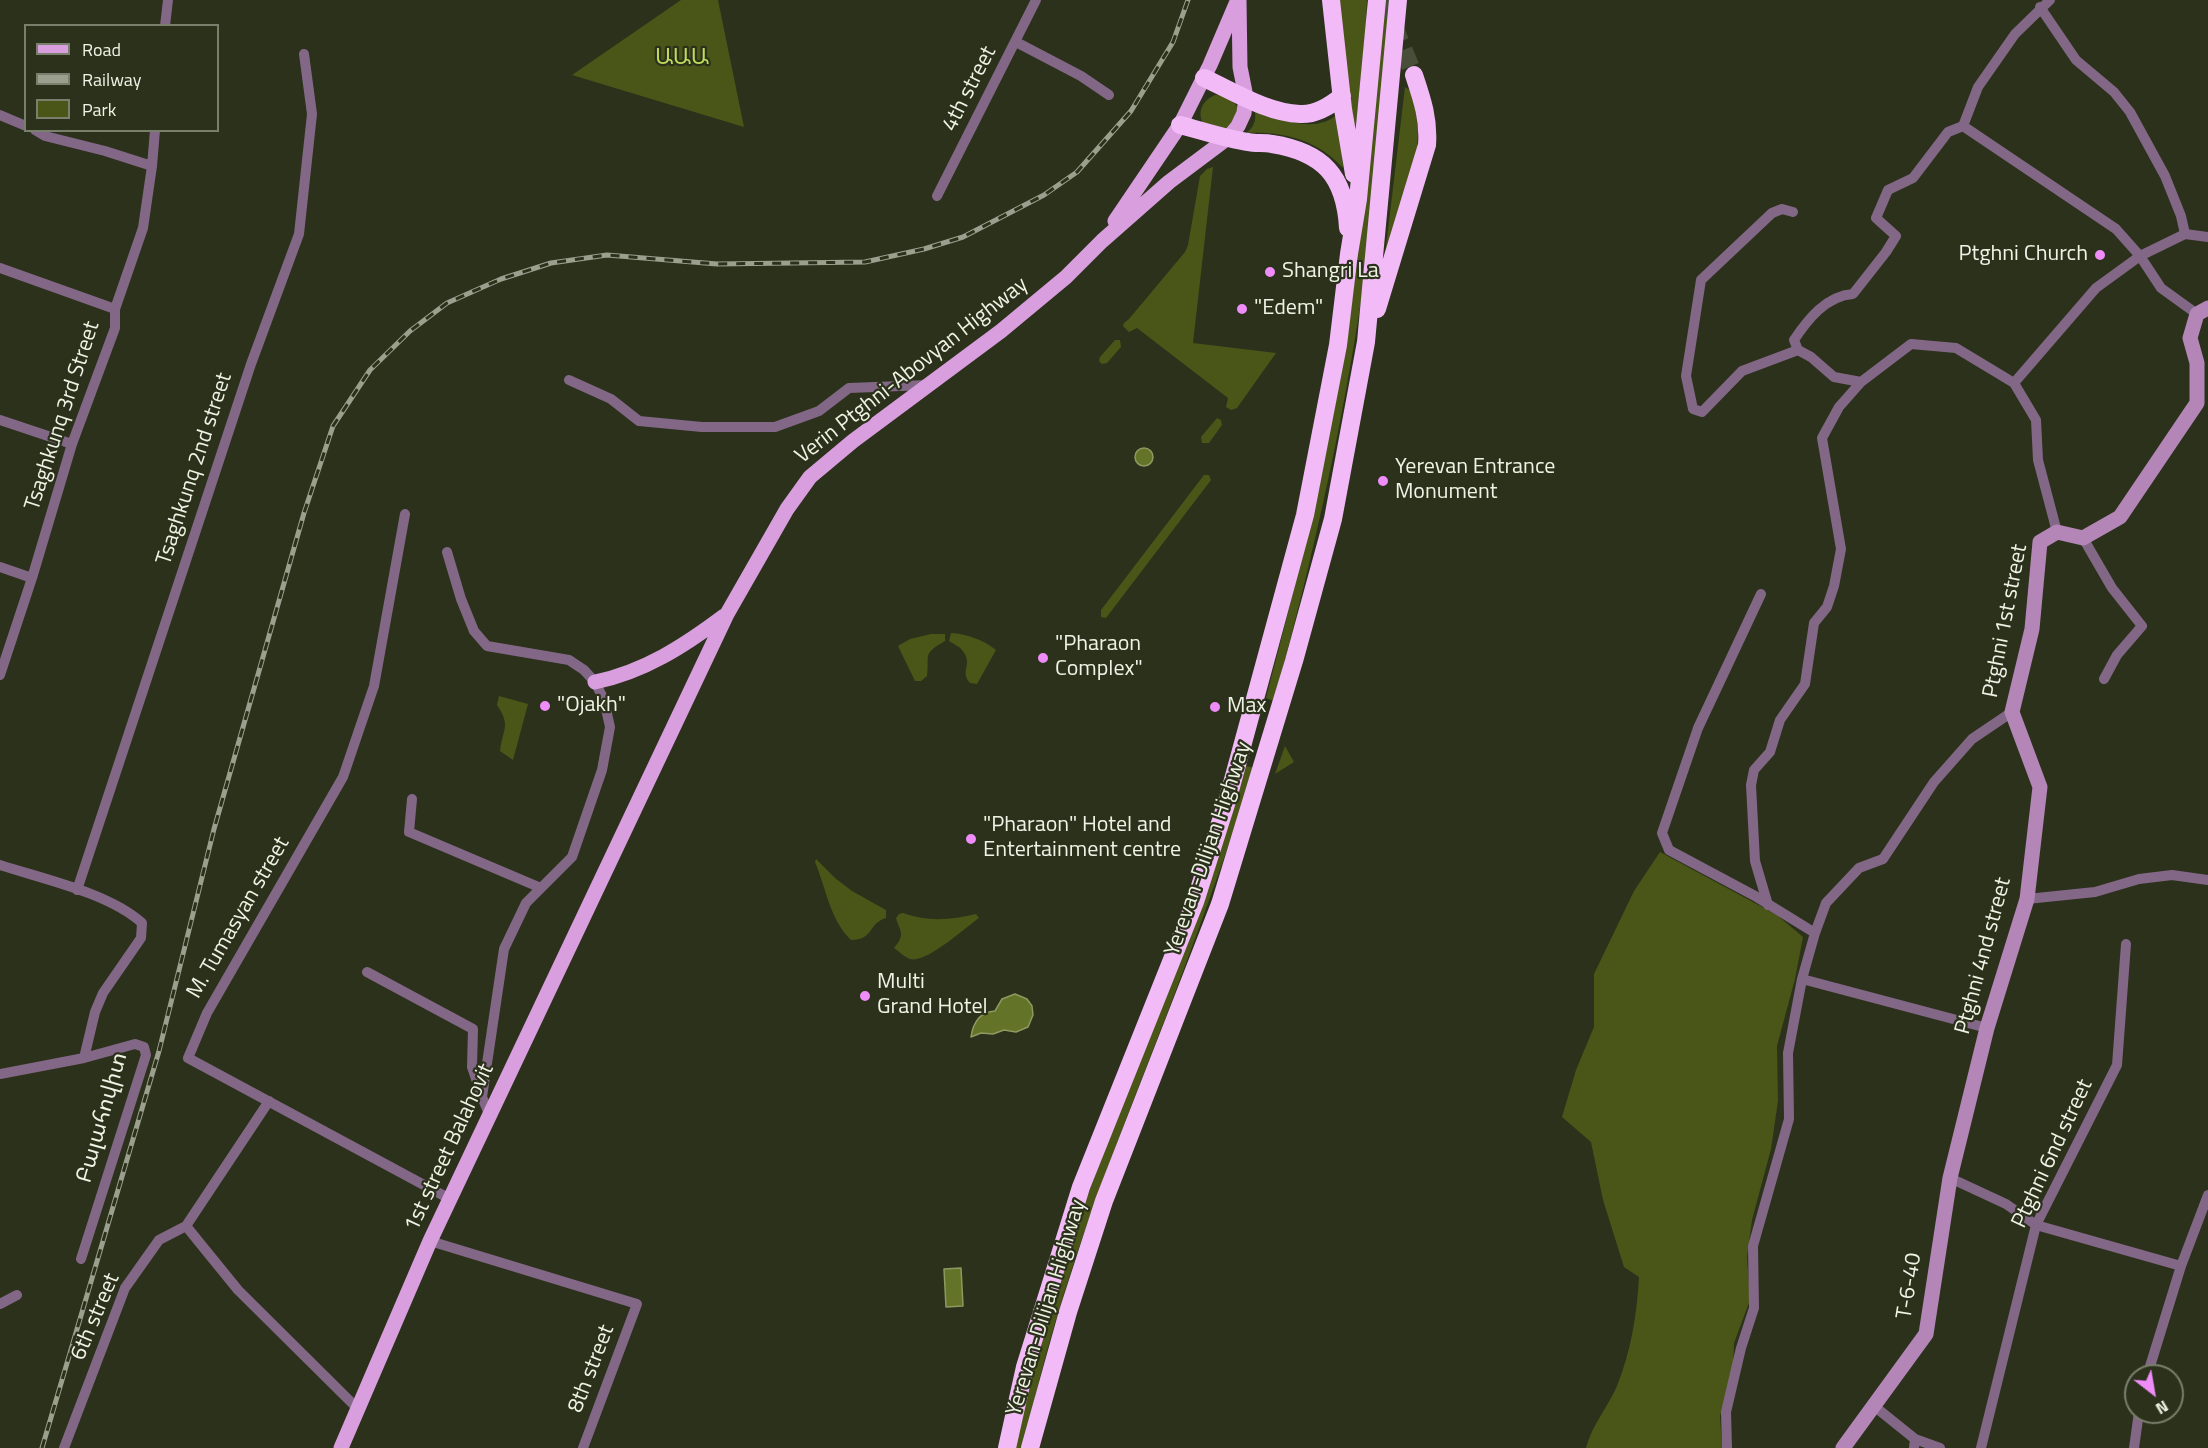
<!DOCTYPE html>
<meta charset="utf-8">
<style>
body{margin:0}
#map{position:relative;width:2208px;height:1448px;overflow:hidden;background:#2b311b;font-family:"Titillium Web",sans-serif}
canvas{display:block}
.legend{position:absolute;left:24px;top:24px;width:195px;height:108px;box-sizing:border-box;background:#2b311b;border:2px solid #797f6c;margin:0;padding:8px 10px;list-style:none;font-size:18px;color:#eff3e5}
.legend li{display:flex;align-items:center;gap:12px;height:30px}
.legend b{width:30px;border:2px solid #797f6c}
.north{position:absolute;left:2124px;top:1364px;width:60px;height:60px;box-sizing:border-box;background:#2b311b;border:2px solid #797f6c;border-radius:50%;rotate:149deg;font-size:16px;font-weight:700;line-height:24px;text-align:center;color:#eff3e5}
.north::after{content:'';display:block;margin:auto;width:21px;height:27px;background:#ee8cf8;clip-path:polygon(50% 0,100% 100%,50% 72%,0 100%)}
</style>
<div id="map">
<canvas width="2208" height="1448"></canvas>
<ul class="legend">
<li><b style="height:8px;background:#d89ede"></b>Road</li>
<li><b style="height:8px;background:#9ba08e"></b>Railway</li>
<li><b style="height:16px;background:#495618"></b>Park</li>
</ul>
<div class="north">N</div>
</div>
<script>
const c = document.querySelector('canvas').getContext('2d');
c.lineJoin = 'round';
function fill(path, color) { c.fillStyle = color; c.fill(path, 'evenodd'); }
function trace(path, color, width, dash) { c.strokeStyle = color; c.lineWidth = width; c.lineCap = dash ? 'butt' : 'round'; c.setLineDash(dash || []); c.stroke(path); }
function drawText(font, color, halo, rows, align = 'center') {
  c.font = font + ' "Titillium Web","Noto Sans Armenian",sans-serif'; c.lineWidth = 4.5; c.setLineDash([]); c.textBaseline = 'middle'; c.strokeStyle = halo; c.fillStyle = color; for (const [text, x, y, turn = 0] of rows) {
    c.save(); c.translate(x, y); c.rotate((+turn || 0) * Math.PI / 180); c.textAlign = isNaN(turn) ? turn : align; if (halo) c.strokeText(text, 0, 0); c.fillText(text, 0, 0); c.restore();
  }
}
fill(new Path2D(`
 M681,0H718L744,127L572,75Z
 M1335,0H1367L1366,25L1354,143Z
 M1382,0H1391C1384,81 1379,163 1369,244C1349,398 1315,551 1274,701L1266,698C1299,572 1331,446 1350,316C1366,211 1373,106 1382,0Z
 M1405,87L1413,92L1418,130L1417,153L1383,272Z
 M1215,95C1224,94 1234,100 1238,108L1228,131L1204,126C1197,113 1201,101 1215,95Z
 M1254,108C1279,120 1316,135 1339,113L1343,168C1318,140 1283,131 1246,133C1255,127 1257,118 1254,108Z
 M1213,167L1193,343L1276,353L1237,408L1231,410L1226,407L1228,398L1137,328L1129,332L1123,326L1124,323L1129,319L1185,252L1188,245L1200,176L1207,169Z
 M1115,340H1120L1121,347L1107,363L1102,364L1099,361L1100,357Z
 M1217,418L1221,420L1222,425L1209,443H1202L1201,437Z
 M1204,475H1209L1211,480L1106,618L1101,617V610Z
 M951,633C967,634 984,640 996,650L977,684L970,683C959,671 974,664 962,650C959,646 953,644 949,641Z
 M931,634H945V641C921,655 930,654 927,676L921,681H915L898,646L910,639Z
 M499,696L528,704L513,760L500,751C503,728 511,726 497,705Z
 M1285,746L1294,762L1275,774Z
 M1246,766L1255,768C1224,860 1191,952 1156,1042C1104,1176 1052,1306 1024,1448H1015L1039,1344L1082,1210L1134,1074Z
 M1660,852L1777,915L1803,937L1795,979L1777,1046L1778,1101L1771,1149L1752,1220L1747,1257L1750,1300L1734,1343L1733,1373L1720,1416L1722,1448H1586C1592,1425 1608,1407 1617,1386C1631,1351 1637,1314 1639,1277L1624,1267L1603,1200L1591,1142L1562,1117L1576,1070L1594,1027V974L1634,891Z
 M816,859L835,878L852,891L886,910V918C868,923 874,940 851,940C830,920 826,888 815,862Z
 M903,913C927,922 952,920 976,914L979,918C966,927 926,964 910,959C904,957 899,951 894,948C906,934 900,932 896,918L899,914Z`), '#495618');
const water = new Path2D(`
 M1135 457a9 9 0 1 1 18 0a9 9 0 1 1-18 0Z
 M1015,994L1027,999L1032,1006L1033,1015L1028,1027L1016,1032L1004,1030L993,1034L981,1033L971,1037C973,1023 980,1012 995,1011L1002,999Z
 M961,1268L963,1306L946,1307L944,1269Z`);
fill(water, '#637327');
trace(water, '#8d9960', 1.5);
trace(new Path2D(`
 M1383,0L1414,75`), '#484e39', 18, [18, 9]);
trace(new Path2D(`
 M2050,0L2015,34L1978,87L1963,126L2116,229L2140,256L2161,288L2197,314
 M2040,7L2076,60L2114,92L2130,112L2165,176L2181,216L2185,234
 M165,26L168,0
 M1016,42L1081,76L1109,95
 M0,115L26,126
 M1963,126L1948,132L1913,178L1888,190L1876,218L1896,236L1886,252L1853,294C1826,296 1808,319 1794,340L1798,350L1811,357L1834,377L1861,382L1911,344L1956,348L2014,383L2036,420L2038,460L2057,532
 M35,130L45,136L105,151L152,166
 M937,196L1036,0
 M1793,212L1782,209L1772,213L1701,280L1686,376L1693,409L1702,412L1742,371L1798,350
 M0,268L115,309
 M569,380L611,399L639,421L702,427H775L819,411L849,388L927,385
 M2014,383L2096,288L2140,256L2185,234L2208,237
 M0,420L72,444
 M405,514L374,686L343,777L207,1013L188,1058L450,1199
 M2083,538L2112,588L2142,626L2117,655L2104,679
 M447,552L461,599L474,631L487,646L569,660L584,670L595,682L604,700L610,727L602,770L572,857L526,903L504,949L482,1097L490,1116
 M0,567L32,578
 M1761,594L1698,728L1662,833L1669,850L1755,896L1815,933
 M0,675L32,578L72,444L115,328V309L143,228L152,166L155,130
 M412,799L409,832L541,888
 M0,865C43,879 109,893 142,923L141,938L103,993L95,1012L84,1058
 M77,890L251,364L299,234L312,114L304,54
 M2027,899L2095,892L2139,879L2172,875L2208,880
 M1768,905L1755,861L1751,785L1754,770L1770,752L1780,720L1805,684L1814,623L1827,607L1834,586L1841,549L1822,438L1839,407L1861,382
 M367,972L473,1029L472,1067L481,1094
 M1802,979L1987,1028
 M0,1074L84,1058L135,1044L144,1047L146,1055L81,1259
 M1950,1178L2006,1204L2036,1225L2181,1266
 M186,1226L238,1290L358,1409
 M430,1241L637,1304L583,1448
 M0,1304L17,1295
 M2147,1376L2181,1266L2208,1195
 M1874,1406L1915,1439L1914,1448
 M1915,1439L1940,1448
 M64,1448L125,1288L159,1240L186,1226L269,1101
 M1727,1448L1726,1412L1741,1348L1754,1308L1753,1246L1789,1119L1788,1053L1802,979L1815,933L1826,903L1859,868L1883,859L1934,782L1972,739L2012,712
 M1981,1448L2036,1225L2117,1065L2126,944
 M2134,1448L2139,1412`), '#836786', 10);
trace(new Path2D(`
 M1843,1448L1926,1334L1950,1178L1987,1028L2027,899L2040,787L2012,712L2032,629L2040,542L2057,532L2083,538L2120,517L2197,403V363L2190,338L2197,314L2208,308`), '#b386b7', 15);
trace(new Path2D(`
 M1115,221L1180,125L1210,65L1236,4
 M595,682C644,672 684,646 724,616
 M341,1448L430,1241L727,614L787,509L810,477L853,441L1001,331L1066,277L1102,241L1169,182L1229,137L1238,126L1244,113L1246,97L1240,67L1239,0`), '#d89ede', 15);
trace(new Path2D(`
 M1331,0L1343,109L1354,174
 M1204,78C1233,91 1267,113 1300,114C1316,115 1330,106 1342,96
 M1180,125C1203,131 1226,139 1248,142C1256,144 1264,142 1272,144C1323,152 1345,176 1348,228
 M1377,309L1427,145C1429,119 1422,99 1414,75
 M1007,1448L1025,1367L1081,1187L1195,902L1228,798L1305,515L1338,345L1349,254L1358,199L1377,0
 M1030,1448L1068,1312L1104,1201L1220,904L1294,661L1333,519L1366,342L1398,0`), '#f2bbf7', 18);
const rail = new Path2D(`
 M42,1448L159,1051L214,829L304,513L333,426L370,370L410,331L447,303L501,279L551,263L607,255L717,264L865,262L924,249L963,237L1044,195L1077,172L1131,111L1173,42L1188,0`);
trace(rail, '#9ba08e', 5);
trace(rail, '#2b311b', 3, [9]);
for (const [x, y, r, color] of [
 [2100,255,6,"#ee8cf8"],
 [1270,272,6,"#ee8cf8"],
 [1242,309,6,"#ee8cf8"],
 [1383,481,6,"#ee8cf8"],
 [1043,658,6,"#ee8cf8"],
 [545,706,6,"#ee8cf8"],
 [1215,707,6,"#ee8cf8"],
 [971,839,6,"#ee8cf8"],
 [865,996,6,"#ee8cf8"]
]) { const dot = new Path2D(); dot.arc(x, y, r, 0, 2 * Math.PI); c.fillStyle = color; c.fill(dot); trace(dot, '#2b311b', 2); }
drawText('22px', '#c0dc5b', '#2b311b', [
 ["ԱԱԱ",682,59]
]);
drawText('22px', '#eff3e5', '#2b311b', [
 ["4th street",970,89,-63],
 ["Verin Ptghni-Abovyan Highway",912,371,-38],
 ["Tsaghkunq 3rd Street",63,416,-72],
 ["Tsaghkunq 2nd street",195,469,-72],
 ["Ptghni 1st street",2006,621,-79],
 ["Yerevan-Dilijan Highway",1209,849,-71],
 ["M. Tumasyan street",239,918,-60],
 ["Ptghni 4nd street",1984,956,-75],
 ["Բալահովիտ",103,1118,-74],
 ["1st street Balahovit",450,1148,-65],
 ["Ptghni 6nd street",2053,1154,-65],
 ["T-6-40",1910,1286,-81],
 ["Yerevan-Dilijan Highway",1047,1308,-73],
 ["6th street",96,1317,-67],
 ["8th street",592,1369,-69]
]);
drawText('22px', '#eff3e5', '#2b311b', [
 ["Ptghni Church",2088,255,"right"],
 ["Shangri La",1282,272],
 ["\"Edem\"",1254,309],
 ["Yerevan Entrance",1395,468],
 ["Monument",1395,493],
 ["\"Pharaon",1055,645],
 ["Complex\"",1055,670],
 ["\"Ojakh\"",557,706],
 ["Max",1227,707],
 ["\"Pharaon\" Hotel and",983,826],
 ["Entertainment centre",983,851],
 ["Multi",877,983],
 ["Grand Hotel",877,1008]
], 'left');
</script>
